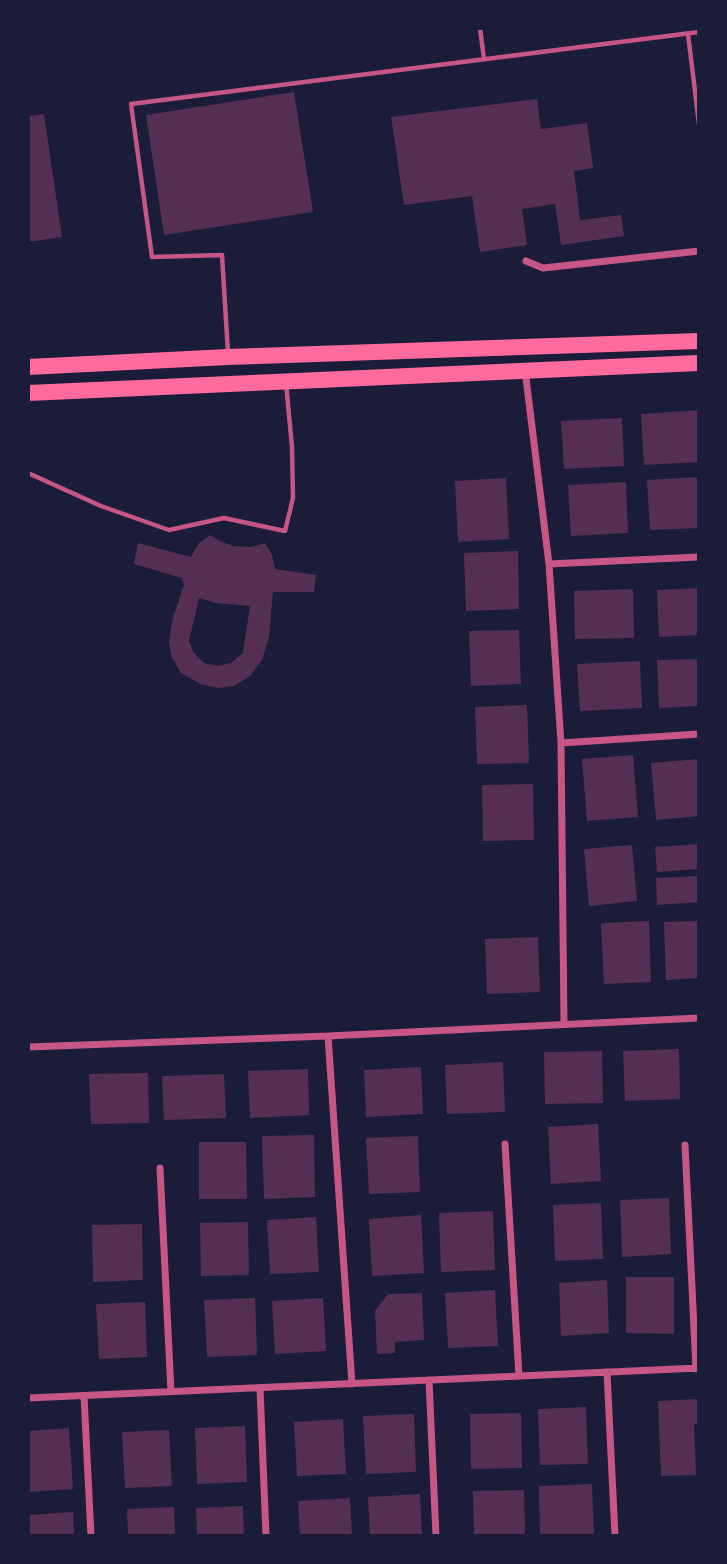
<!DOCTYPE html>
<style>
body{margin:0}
#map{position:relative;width:727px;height:1564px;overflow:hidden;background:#1b1b3a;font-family:Helvetica,sans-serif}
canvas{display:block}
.frame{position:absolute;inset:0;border:30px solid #1b1b3a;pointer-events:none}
</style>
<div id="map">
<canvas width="727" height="1564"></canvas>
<div class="frame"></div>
</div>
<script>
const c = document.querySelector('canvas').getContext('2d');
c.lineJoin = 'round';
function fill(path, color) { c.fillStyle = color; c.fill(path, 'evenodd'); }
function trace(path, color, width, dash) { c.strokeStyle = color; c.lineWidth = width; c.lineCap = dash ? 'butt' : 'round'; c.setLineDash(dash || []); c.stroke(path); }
fill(new Path2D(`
 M294,92L313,212L164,235L146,115Z
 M537,99L541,129L587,123L593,168L574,171L580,220L621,215L624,236L561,245L555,204L522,209L527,245L480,252L472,196L404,205L391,117Z
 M44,114L62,237L28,242V116Z
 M699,410V462L644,465L641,414Z
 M622,418L624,466L564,469L561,421Z
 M699,477V528L650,530L647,480Z
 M506,478L509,539L458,542L455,481Z
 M626,482L628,533L571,536L568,485Z
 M210,535L220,541L233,546L251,547L265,543L272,555L275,569L316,575L314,592H273L269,637L262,660L250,676L234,686L218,688L201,684L181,673L172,658L169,642L172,621L184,585L182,578L134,564L138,543L191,557L199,543ZM199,598L215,603L250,606L243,653L231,663L218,666L204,663L194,653L189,641Z
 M518,551L519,609L466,611L464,553Z
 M699,588V635L659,637L657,590Z
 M633,589L634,638L575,639L574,591Z
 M519,630L521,684L471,686L469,631Z
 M699,659V706L659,708L657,660Z
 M640,661L642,708L580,711L577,664Z
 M527,705L529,763L477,764L475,707Z
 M633,755L638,817L587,821L582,759Z
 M699,759V816L656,820L651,763Z
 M533,784L534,840L483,841L482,785Z
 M699,844V869L657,872L655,847Z
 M632,845L637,901L589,906L584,849Z
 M699,876V902L657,905L656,878Z
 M649,921L651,982L604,984L601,923Z
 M699,921V978L666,980L664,922Z
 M538,937L540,992L487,994L485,939Z
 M679,1049L680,1099L625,1101L623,1051Z
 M602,1051L603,1103L545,1104L544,1052Z
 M503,1062L505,1112L447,1114L445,1065Z
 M421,1067L423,1114L366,1117L364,1070Z
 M308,1069L309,1115L250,1118L248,1071Z
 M148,1073L149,1123L91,1124L89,1074Z
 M224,1074L226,1118L164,1120L162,1076Z
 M598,1124L601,1181L551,1184L548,1127Z
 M314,1135L315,1197L264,1199L262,1136Z
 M418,1136L420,1192L369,1194L366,1138Z
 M199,1142H246L247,1199H199Z
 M669,1198L671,1254L622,1257L620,1200Z
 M601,1203L603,1259L555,1261L553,1205Z
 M493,1211L495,1270L441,1272L439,1213Z
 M421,1215L424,1273L372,1276L369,1219Z
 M316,1217L319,1272L270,1274L267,1220Z
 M248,1222L249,1275L201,1276L200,1223Z
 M142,1224L143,1280L93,1282L92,1225Z
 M626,1277H674V1334L626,1333Z
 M607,1280L609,1333L561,1336L559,1283Z
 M495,1290L498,1346L448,1348L445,1293Z
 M422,1293L424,1340L395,1342V1353L377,1354L375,1311L388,1294Z
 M255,1298L257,1355L207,1357L204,1300Z
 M323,1298L326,1351L275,1354L272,1301Z
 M145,1302L147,1357L99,1359L96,1304Z
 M699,1399V1424H694L696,1475L661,1476L658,1401Z
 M586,1407L588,1464L540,1465L538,1409Z
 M521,1413L522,1468L471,1469L470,1414Z
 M414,1414L416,1472L366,1474L363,1416Z
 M343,1419L346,1474L297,1476L294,1422Z
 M245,1426L247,1482L197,1484L195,1428Z
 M69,1428L73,1489L28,1492V1431Z
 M169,1430L172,1486L125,1488L122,1432Z
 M592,1484L594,1536H540L539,1486Z
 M524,1490L525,1536H474L473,1491Z
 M420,1494L422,1536H370L368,1497Z
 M350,1498L352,1536H300L298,1501Z
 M243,1506L244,1536H197L196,1508Z
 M174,1507L175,1536H128L127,1509Z
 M73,1512L74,1536H28V1515Z`), '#542f53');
trace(new Path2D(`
 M480,28L484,59
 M688,34L699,124
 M228,353L222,255L152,257L131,104L699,32
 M28,473L101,506L169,530L224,518L285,531L293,498L292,447L286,383`), '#c65784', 4.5);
trace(new Path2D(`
 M526,261L543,268L699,251
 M525,370L549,564L561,743L564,1024
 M549,564L699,557
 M561,743L699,734
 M328,1036L352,1384
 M28,1047L328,1036L699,1018
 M505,1144L519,1376
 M685,1145L696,1369
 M160,1168L171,1392
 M607,1372L615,1536
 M429,1380L436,1536
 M260,1388L266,1536
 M84,1396L91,1536
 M28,1398L699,1368`), '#c65784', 7);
trace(new Path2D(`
 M28,367L228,357L699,341
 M28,393L699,363`), '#ff6b9d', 16);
</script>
